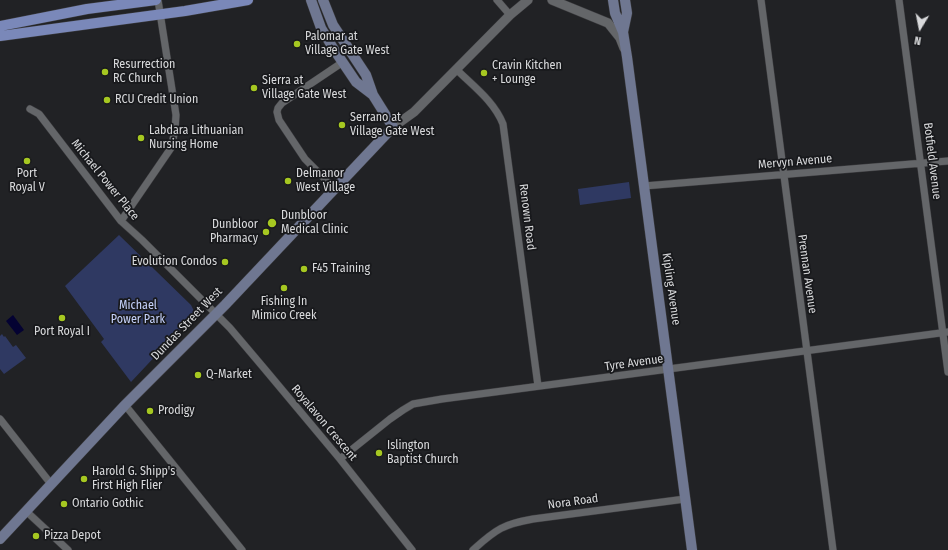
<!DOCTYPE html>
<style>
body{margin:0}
#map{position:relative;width:948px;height:550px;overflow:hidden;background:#212225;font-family:"Fira Sans Condensed",sans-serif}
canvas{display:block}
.north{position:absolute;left:900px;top:8px;width:40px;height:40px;-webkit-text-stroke:3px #18191c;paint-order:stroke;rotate:190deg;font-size:11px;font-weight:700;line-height:16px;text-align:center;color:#d8d9db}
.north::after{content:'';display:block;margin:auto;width:14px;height:18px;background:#d8d9db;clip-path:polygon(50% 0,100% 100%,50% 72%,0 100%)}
</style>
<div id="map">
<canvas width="948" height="550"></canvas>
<div class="north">N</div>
</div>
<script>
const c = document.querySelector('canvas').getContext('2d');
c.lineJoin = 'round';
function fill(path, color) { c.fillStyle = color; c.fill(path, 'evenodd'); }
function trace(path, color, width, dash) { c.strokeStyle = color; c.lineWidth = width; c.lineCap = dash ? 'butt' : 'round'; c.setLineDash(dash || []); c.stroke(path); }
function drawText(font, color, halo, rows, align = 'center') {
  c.font = font + ' "Fira Sans Condensed",sans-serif'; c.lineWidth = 3.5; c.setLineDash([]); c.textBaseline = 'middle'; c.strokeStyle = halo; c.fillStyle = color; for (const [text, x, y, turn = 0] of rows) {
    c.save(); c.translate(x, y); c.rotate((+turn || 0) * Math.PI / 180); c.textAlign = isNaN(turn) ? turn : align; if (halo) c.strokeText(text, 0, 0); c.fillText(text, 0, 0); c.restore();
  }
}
fill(new Path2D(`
 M629,182L631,198L580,205L578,189Z
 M119,235L191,305L194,311L192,317L131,382L101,342L104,339L65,286Z
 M2,334L4,337L5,336L13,347L16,345L26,358L4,374L0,369V336Z`), '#2f3962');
fill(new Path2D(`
 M13,315L24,330L17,335L6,321Z`), '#040232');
const minor = new Path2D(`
 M497,0L510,15
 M761,0L833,550
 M899,0L948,372
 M456,69C473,86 494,101 503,124L538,386
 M30,109L39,114L121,221L142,240L230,328L263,367L340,459L412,550
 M644,186L948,161
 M334,188L305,159L279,120L277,112L278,108L282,103L343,62
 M121,221L171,148L175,130L176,115L158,0
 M125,405L242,550
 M0,419L51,484
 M340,459L390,419L403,410L413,404L442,399L948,332
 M27,512L68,550
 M473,550C496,529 504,524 533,519L685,499`);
const tertiary = new Path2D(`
 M552,0L608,23L620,38L624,48
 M393,127L414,112L510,15L528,0`);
const secondary = new Path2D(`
 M311,0L321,28L333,48L356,82L373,95
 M613,0L615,13L623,32L627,57L692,550
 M623,32L627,13L625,0
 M0,539L125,405L225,305L393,127L373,95L366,75L333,25L323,0`);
const primary = new Path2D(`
 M0,26L87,9L156,0
 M0,36L185,11L248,0`);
trace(minor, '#3c3c3f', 8);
trace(tertiary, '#3c3c3f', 10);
trace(secondary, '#3c3c3f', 11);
trace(primary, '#3c3c3f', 11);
trace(minor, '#646669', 7);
trace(tertiary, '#646669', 9);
trace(secondary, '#6f7791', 10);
trace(primary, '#7a88b9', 10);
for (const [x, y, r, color] of [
 [297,44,4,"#a6c821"],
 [105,72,4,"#a6c821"],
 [484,73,4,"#a6c821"],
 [254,88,4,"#a6c821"],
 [107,100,4,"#a6c821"],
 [342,125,4,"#a6c821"],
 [141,138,4,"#a6c821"],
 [27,161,4,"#a6c821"],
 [288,181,4,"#a6c821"],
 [272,223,5,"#a6c821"],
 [266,232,4,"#a6c821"],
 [225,262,4,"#a6c821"],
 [304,269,4,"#a6c821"],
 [284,288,4,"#a6c821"],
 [62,318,4,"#a6c821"],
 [198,375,4,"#a6c821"],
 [150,411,4,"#a6c821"],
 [379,453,4,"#a6c821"],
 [84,479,4,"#a6c821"],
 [64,504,4,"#a6c821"],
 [36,536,4,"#a6c821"]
]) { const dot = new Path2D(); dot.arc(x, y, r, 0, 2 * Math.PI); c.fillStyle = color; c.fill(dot); trace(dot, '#18191c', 1.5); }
drawText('12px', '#d8d9db', '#18191c', [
 ["Palomar at",305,37],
 ["Village Gate West",305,51],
 ["Resurrection",113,65],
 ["RC Church",113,79],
 ["Cravin Kitchen",492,66],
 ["+ Lounge",492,80],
 ["Sierra at",262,81],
 ["Village Gate West",262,95],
 ["RCU Credit Union",115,100],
 ["Serrano at",350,118],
 ["Village Gate West",350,132],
 ["Labdara Lithuanian",149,131],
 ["Nursing Home",149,145],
 ["Port",27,174,"center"],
 ["Royal V",27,188,"center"],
 ["Delmanor",296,174],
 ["West Village",296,188],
 ["Dunbloor",281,216],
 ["Medical Clinic",281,230],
 ["Dunbloor",258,225,"right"],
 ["Pharmacy",258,239,"right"],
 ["Evolution Condos",217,262,"right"],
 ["F45 Training",312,269],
 ["Fishing In",284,302,"center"],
 ["Mimico Creek",284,316,"center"],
 ["Port Royal I",62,332,"center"],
 ["Q-Market",206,375],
 ["Prodigy",158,411],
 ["Islington",387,446],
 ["Baptist Church",387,460],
 ["Harold G. Shipp's",92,472],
 ["First High Flier",92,486],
 ["Ontario Gothic",72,504],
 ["Pizza Depot",44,536]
], 'left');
drawText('12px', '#d8d9db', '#18191c', [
 ["Botfield Avenue",932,161,83],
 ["Mervyn Avenue",795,162,-5],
 ["Michael Power Place",105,180,51],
 ["Renown Road",527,217,83],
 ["Prennan Avenue",807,274,82],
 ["Kipling Avenue",671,289,82],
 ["Dundas Street West",187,324,-46],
 ["Tyre Avenue",634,363,-8],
 ["Royalavon Crescent",324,423,50],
 ["Nora Road",573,502,-8]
]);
drawText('12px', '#c5d1fa', '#18191c', [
 ["Michael",138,306],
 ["Power Park",138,320]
]);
</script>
